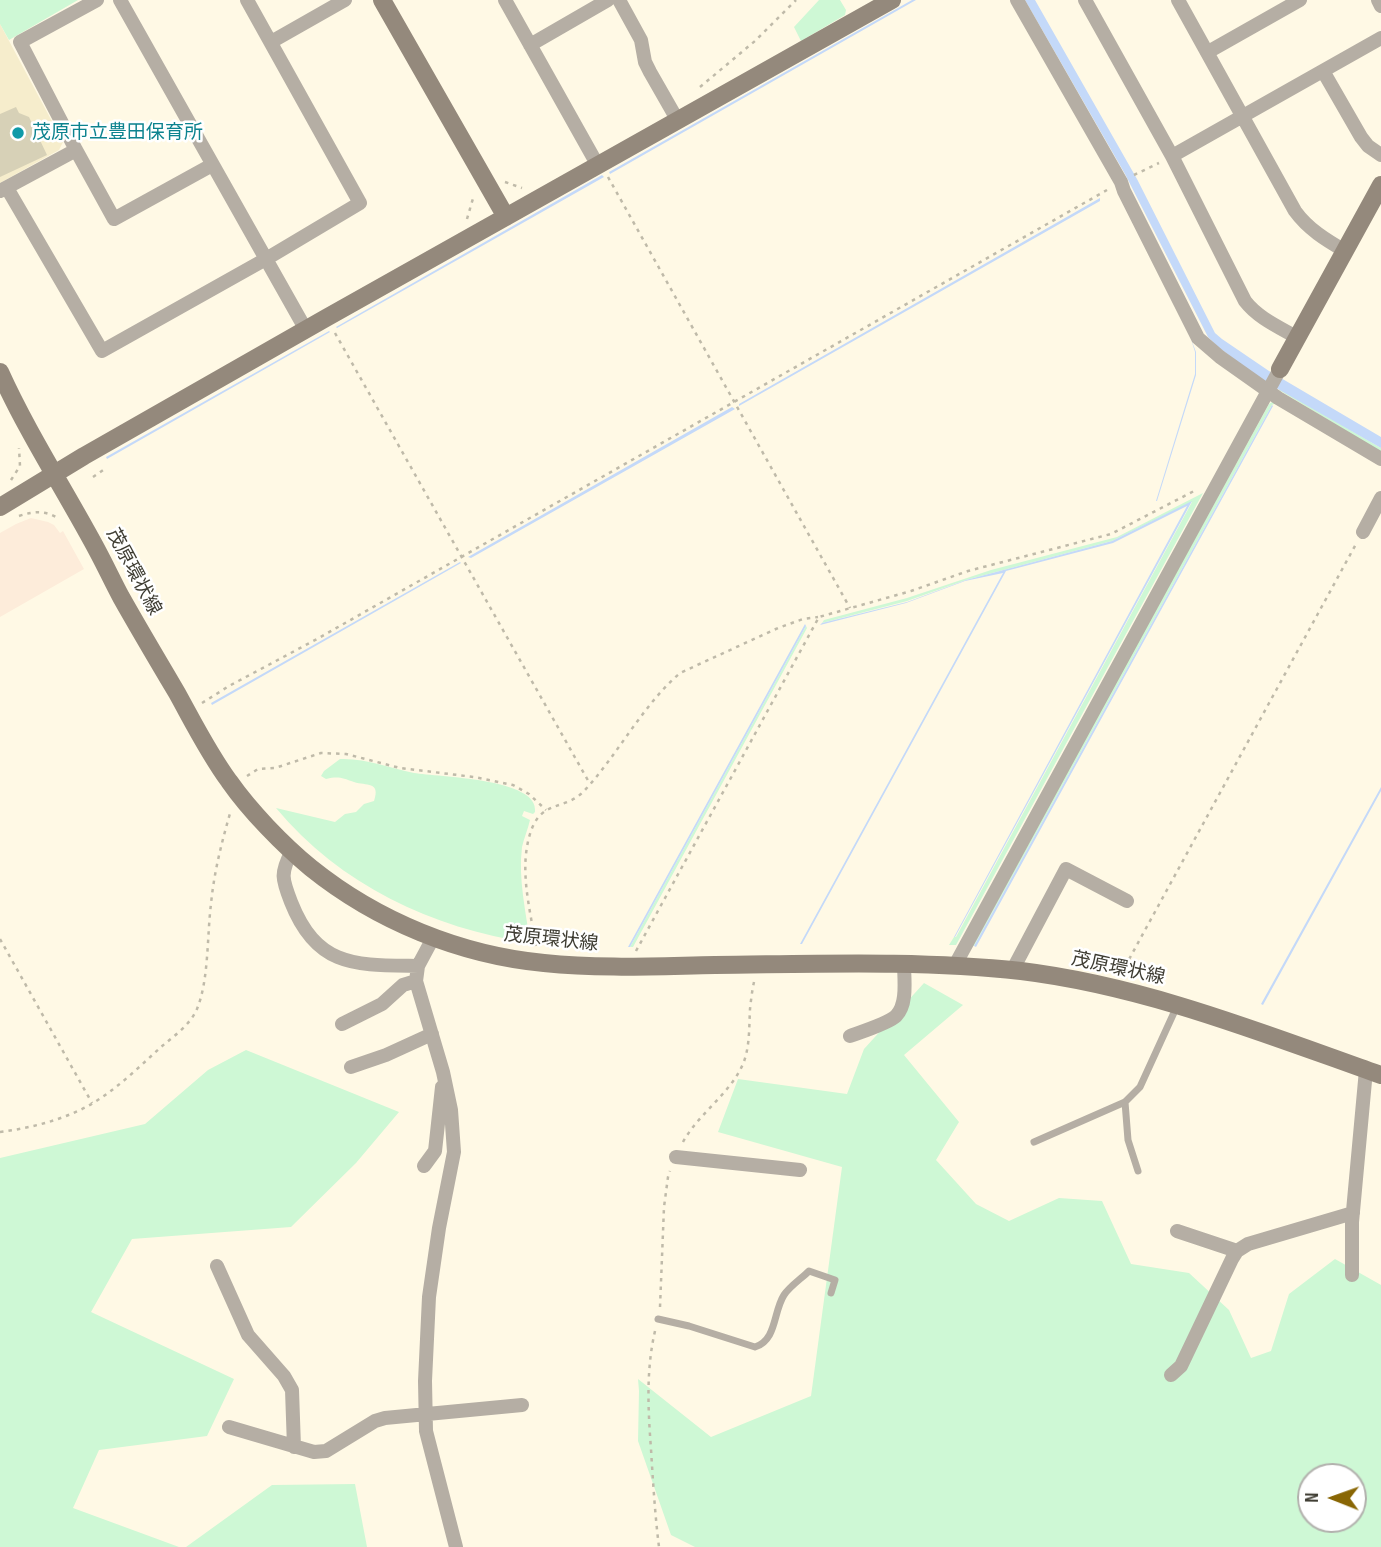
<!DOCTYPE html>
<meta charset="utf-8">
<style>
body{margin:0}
#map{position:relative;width:1381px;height:1547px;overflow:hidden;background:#fff9e5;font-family:"Sofia Sans Condensed",sans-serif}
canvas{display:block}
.north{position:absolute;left:1297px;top:1463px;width:70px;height:70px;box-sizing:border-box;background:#fff;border:2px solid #b2b1ad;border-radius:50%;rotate:271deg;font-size:19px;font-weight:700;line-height:28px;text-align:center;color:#3e3c32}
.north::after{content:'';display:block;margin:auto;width:24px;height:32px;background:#896604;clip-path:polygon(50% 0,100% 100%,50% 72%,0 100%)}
</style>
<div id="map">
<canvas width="1381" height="1547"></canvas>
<div class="north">N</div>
</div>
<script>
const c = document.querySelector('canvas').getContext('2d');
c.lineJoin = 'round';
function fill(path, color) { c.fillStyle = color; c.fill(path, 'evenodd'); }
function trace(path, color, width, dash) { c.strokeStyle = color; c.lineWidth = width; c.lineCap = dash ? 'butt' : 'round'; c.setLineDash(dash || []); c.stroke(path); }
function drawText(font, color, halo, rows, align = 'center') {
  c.font = font + ' "Sofia Sans Condensed","Noto Sans JP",sans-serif'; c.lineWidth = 5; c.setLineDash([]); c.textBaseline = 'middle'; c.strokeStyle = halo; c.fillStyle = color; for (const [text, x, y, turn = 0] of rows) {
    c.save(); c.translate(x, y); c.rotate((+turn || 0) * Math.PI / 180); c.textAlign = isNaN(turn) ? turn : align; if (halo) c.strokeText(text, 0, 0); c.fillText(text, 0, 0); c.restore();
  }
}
fill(new Path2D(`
 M31,518L48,522L54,525L60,533L63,531L84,569L0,617V533L16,524Z`), '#fdecda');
fill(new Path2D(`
 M0,24L63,142L59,150L0,183Z`), '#f6edcc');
fill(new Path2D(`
 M0,0H78L9,40L0,24Z
 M819,0H840L846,10L845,15L801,41L794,27Z
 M1280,389L1381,448V452L1279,390Z
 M1272,402L1276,403L1272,405L974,946H971L1269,404Z
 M1203,493L956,945H949L954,937H956L1192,502L1112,541L966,580L907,601L822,623L824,620L907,598L991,570L1117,537Z
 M806,626L807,628L633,947H630Z
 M340,759C366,758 389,768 414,773C437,777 540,778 535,812L533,814L524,811L522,816L530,820C528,829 524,838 522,847C518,879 526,912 530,943C432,928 340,885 276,808L335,822L345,814L356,812L364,804L374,801C381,781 366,786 354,782C342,778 339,776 326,779L321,776L324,771Z
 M924,983L963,1005L904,1055L959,1122L936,1160L976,1204L1009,1221L1059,1198L1102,1201L1131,1264L1189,1273L1229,1310L1251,1358L1271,1351L1289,1294L1335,1259L1381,1285V1547H695L671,1535L638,1441L639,1391L638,1379L711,1437L811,1396L842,1167L718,1132L738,1079L847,1094L864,1049ZM1311,1477H1353V1519H1311Z
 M246,1050L399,1112L356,1163L291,1227L132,1239L91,1312L234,1379L207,1436L99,1450L73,1508L179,1547H0V1158L145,1124L208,1070Z
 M355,1484L367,1547H186L272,1485Z`), '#cef8d5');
fill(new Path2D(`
 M912,0H916L610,174L609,172Z
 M1025,0H1035L1137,179L1215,333L1222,339L1269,371L1381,437V448L1264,381L1218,347L1208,337L1125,174Z
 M602,175L604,177L337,328L336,327Z
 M1100,198V201L739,406V404Z
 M329,331L330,332L107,459L106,457Z
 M1191,339L1196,352V375L1157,501H1156L1195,374V352Z
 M1272,405L1273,406L976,947L974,946Z
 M732,407L735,409L471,558L468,557Z
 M1192,501L955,937H954L1187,506L1113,543L1006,571L802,944H800L1003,573L965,581L906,603L820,625L822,623L907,602L966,580L1112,541Z
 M460,562L461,563L212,705L211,703Z
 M805,624L806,626L630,947H628Z
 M1381,787V791L1263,1005L1261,1004Z`), '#c4d9f9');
fill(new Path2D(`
 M16,107L19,113L29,117L47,155L0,177V114Z`), '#d7d1b7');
trace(new Path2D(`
 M700,87L755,41L796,0
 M1134,175L1159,163
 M608,177L850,608
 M505,182L522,188
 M467,219L474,195
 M335,333L590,784
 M93,477L106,468
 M11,480L20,466L19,448
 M19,516C34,511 46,510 59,519
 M202,703L229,686L317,639L1107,190
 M247,776L258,769L275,768L321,753L346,754L400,768L474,777L513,785L529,794L546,810
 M0,939L92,1103
 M536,946C530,909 519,870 530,834C541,798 565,812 585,790C619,753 642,706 680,673L778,628L803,619L818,617
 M636,951L819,617L911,591L968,571L1111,534L1196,490
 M1121,974L1356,544
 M0,1132C30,1128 59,1121 86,1107C114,1092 138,1068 161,1047C174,1036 190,1025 197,1009C209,980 207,935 211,904C214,872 222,841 231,810
 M683,1142C699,1113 730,1094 743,1064C750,1047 749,1027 750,1009C751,1000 752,991 754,982
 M660,1307L664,1207L668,1177L670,1171
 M655,1331C646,1370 648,1409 651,1449C653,1482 655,1515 659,1547`), '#bfbaa9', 2.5, [3.5, 5]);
trace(new Path2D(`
 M1125,1102L1128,1140L1138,1171
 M1034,1142L1125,1102L1140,1087L1177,1006
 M658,1319L689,1326L755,1347C777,1340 773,1312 784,1295C790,1286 801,1279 809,1271L835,1280L831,1293`), '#b5aea4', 7);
trace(new Path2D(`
 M97,0L20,42L76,150L114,219L212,165
 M120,0L306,330
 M505,0L597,164
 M619,0L641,40L645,62L650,72L678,121
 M1017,0L1121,182L1124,191L1198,338L1220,357L1278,398L1381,459
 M1085,0L1172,156L1245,301C1258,318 1279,327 1298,338
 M1178,0L1295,211C1308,229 1326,240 1345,251
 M1378,0L1381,6
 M271,42L345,0
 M530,45L608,0
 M1208,52L1300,0
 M1323,71L1361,137L1368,146L1381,155
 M1172,156L1381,38
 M7,188L102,351L266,259L360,203L247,0
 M0,191L76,150
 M1363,532L1381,498
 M292,851C280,873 282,879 291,902C317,968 356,965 418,966
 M433,938L418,966L416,981L443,1072L451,1110L454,1152L439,1228L429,1297L425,1381L426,1431L456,1547
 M955,965L1280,369
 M1012,971L1066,869L1127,901
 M342,1024L382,1004L403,985L416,981
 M850,1036C861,1032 889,1023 896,1016C908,1004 904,979 904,963
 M351,1067L386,1055L432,1034
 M676,1157L800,1170
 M424,1166L435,1151L442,1087
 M1177,1231L1237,1251
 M217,1266L248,1335L284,1376L292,1390L294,1447
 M1352,1275V1222L1366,1070
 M1171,1375L1181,1366L1232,1259L1237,1251L1248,1244L1353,1213
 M229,1427L314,1452L326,1451L375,1421L385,1418L522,1405`), '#b5aea4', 14);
trace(new Path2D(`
 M382,0L506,217
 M1280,369L1381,185
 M0,372C28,434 66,492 98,552C106,567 113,582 121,597C139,629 158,661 177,693C193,722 209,754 229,781C250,811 283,845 311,868C377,921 460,955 544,963C601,969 658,966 715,965C817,964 920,960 1021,971C1145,986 1265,1034 1381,1075
 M0,507L84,456L326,318L892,0`), '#94897c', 18);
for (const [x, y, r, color] of [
 [18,133,7,"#0f9aa8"]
]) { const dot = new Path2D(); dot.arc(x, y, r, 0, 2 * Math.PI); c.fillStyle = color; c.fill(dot); trace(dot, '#fff', 2.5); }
drawText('19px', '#0d838f', '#fff', [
 ["茂原市立豊田保育所",32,133]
], 'left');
drawText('19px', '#3e3c32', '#fff', [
 ["茂原環状線",133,572,62],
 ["茂原環状線",551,940,6],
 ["茂原環状線",1118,969,12]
]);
</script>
